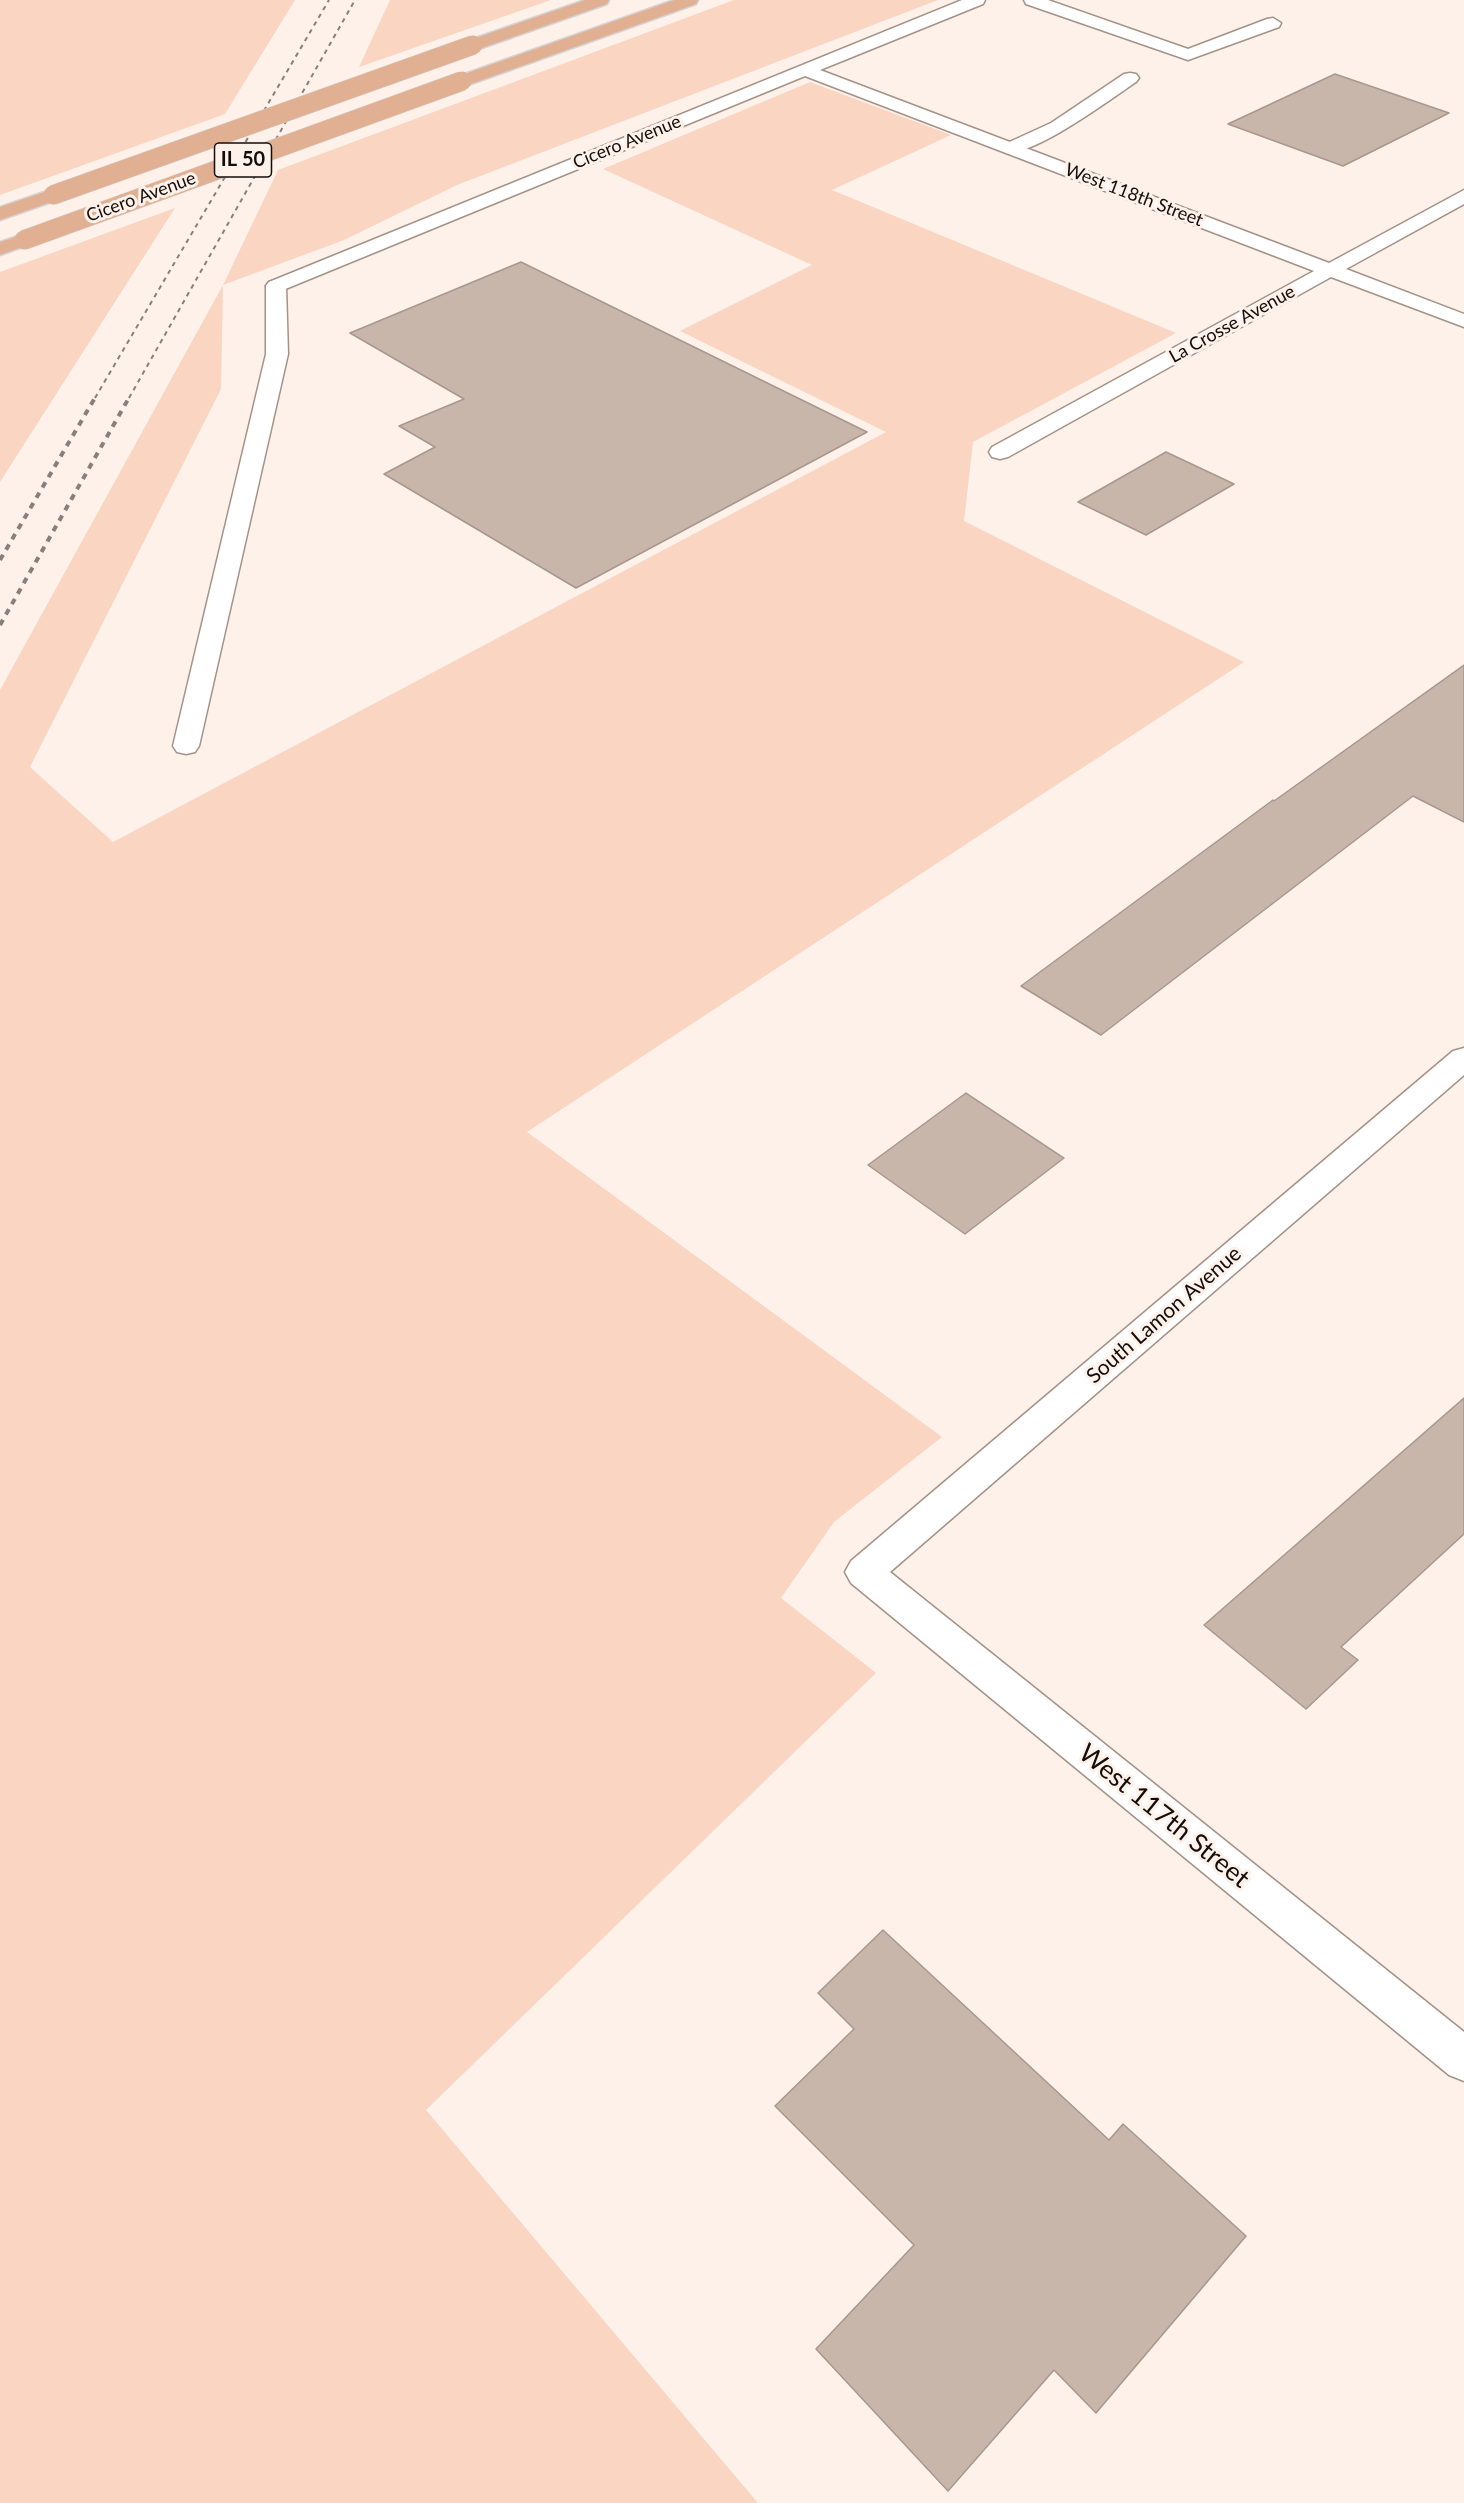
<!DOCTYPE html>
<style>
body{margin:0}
canvas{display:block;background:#fdf1ea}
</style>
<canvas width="1464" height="2503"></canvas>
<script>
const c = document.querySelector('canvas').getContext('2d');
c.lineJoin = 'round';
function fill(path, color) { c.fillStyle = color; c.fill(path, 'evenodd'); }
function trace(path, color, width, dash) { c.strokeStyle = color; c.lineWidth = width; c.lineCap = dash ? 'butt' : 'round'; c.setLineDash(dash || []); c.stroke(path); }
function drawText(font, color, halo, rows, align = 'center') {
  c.font = font + ' Lato,sans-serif'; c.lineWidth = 6; c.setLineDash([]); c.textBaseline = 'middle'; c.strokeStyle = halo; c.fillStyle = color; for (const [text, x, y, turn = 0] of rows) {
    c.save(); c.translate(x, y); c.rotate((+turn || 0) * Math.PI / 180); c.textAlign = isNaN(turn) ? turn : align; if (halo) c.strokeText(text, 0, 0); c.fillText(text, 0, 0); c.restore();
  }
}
fill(new Path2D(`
 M0,0H295L225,114L0,195Z
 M390,0H551L359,67Z
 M734,0H938L457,185L344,240L223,285L221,389L30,767L113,842L886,432L680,331L812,265L603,169L810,82L951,135L832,190L1176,333L973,442L964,521L1244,662L527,1132L942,1437L834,1522L781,1598L876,1673L426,2110L758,2503H0V690L223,285L278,170Z
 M175,208L0,482V272Z`), '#fad5c1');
const building = new Path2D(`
 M1335,74L1449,113L1343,166L1228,124Z
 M521,262L867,432L576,588L384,474L435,447L399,426L464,399L350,333Z
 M1166,452L1234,484L1146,535L1078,502Z
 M1464,665V822L1413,796L1101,1035L1021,986L1273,800L1274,801Z
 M966,1093L1064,1158L965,1234L868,1165Z
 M1464,1398V1534L1341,1647L1358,1660L1306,1709L1204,1625Z
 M883,1930L1109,2140L1123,2124L1246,2236L1096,2413L1054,2370L948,2491L816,2349L914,2245L775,2106L854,2029L818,1993Z`);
fill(building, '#c9b6ab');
trace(building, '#a9978d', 1.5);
const service = new Path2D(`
 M1024,0H1048L1188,49L1267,19L1273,18L1281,23L1279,27L1188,60L1026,4Z
 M1130,73L1136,74L1139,78L1136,82C1112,98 1032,158 1005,152L1003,148L1005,144L1051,123L1124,74Z
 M276,280L283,282L286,286L288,354L199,746L195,752L186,754L177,752L173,746L266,354V286L269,282Z`);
const minor = new Path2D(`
 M962,0H985L983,4L820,70L1329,263L1464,190V204L1346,269L1464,314V327L1331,277L1008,457L1000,459L992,457L989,452L992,447L1314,271L805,76L283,290H269L266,286L269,282Z
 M1464,1048V1075L890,1572L1464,2032V2081L1449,2075L851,1583L845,1572L851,1561L1453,1051Z`);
const primary = new Path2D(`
 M585,0H609L607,4L479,49H467L464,45L467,41Z
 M674,0H698L696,4L468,85H456L453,81L456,77Z
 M53,189L60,191L63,195L60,199L0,220V207Z
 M24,234L31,236L34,240L31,244L0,255V242Z`);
trace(service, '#a49287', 3);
trace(minor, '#a49287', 3);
trace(primary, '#d5d3d3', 3);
fill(service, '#fff');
fill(minor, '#fff');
fill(primary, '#e1b092');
trace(new Path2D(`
 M95,398L329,0
 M129,398L355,0`), '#887f7a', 2, [4.5, 4.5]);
trace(new Path2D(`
 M0,560L96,396
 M0,625L130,396`), '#887f7a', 4, [6, 6]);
const primaryBridge = new Path2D(`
 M53,195L473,45
 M24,240L462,81`);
trace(primaryBridge, '#d5d3d3', 20, []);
trace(primaryBridge, '#e1b092', 19);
drawText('18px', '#130d09', '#fdf1ea', [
 ["Cicero Avenue",627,142,-22],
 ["West 118th Street",1134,195,21],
 ["Cicero Avenue",141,197,-20],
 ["La Crosse Avenue",1232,324,-29]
]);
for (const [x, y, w] of [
 [243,160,57]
]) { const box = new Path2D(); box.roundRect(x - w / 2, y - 17, w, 34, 4.5); c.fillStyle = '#fdf1ea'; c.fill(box); trace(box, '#130d09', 1.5); }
drawText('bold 20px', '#130d09', null, [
 ["IL 50",243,160]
]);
drawText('21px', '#130d09', '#fdf1ea', [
 ["South Lamon Avenue",1164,1315,-41]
]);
drawText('26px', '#130d09', '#fdf1ea', [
 ["West 117th Street",1164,1816,39]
]);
</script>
